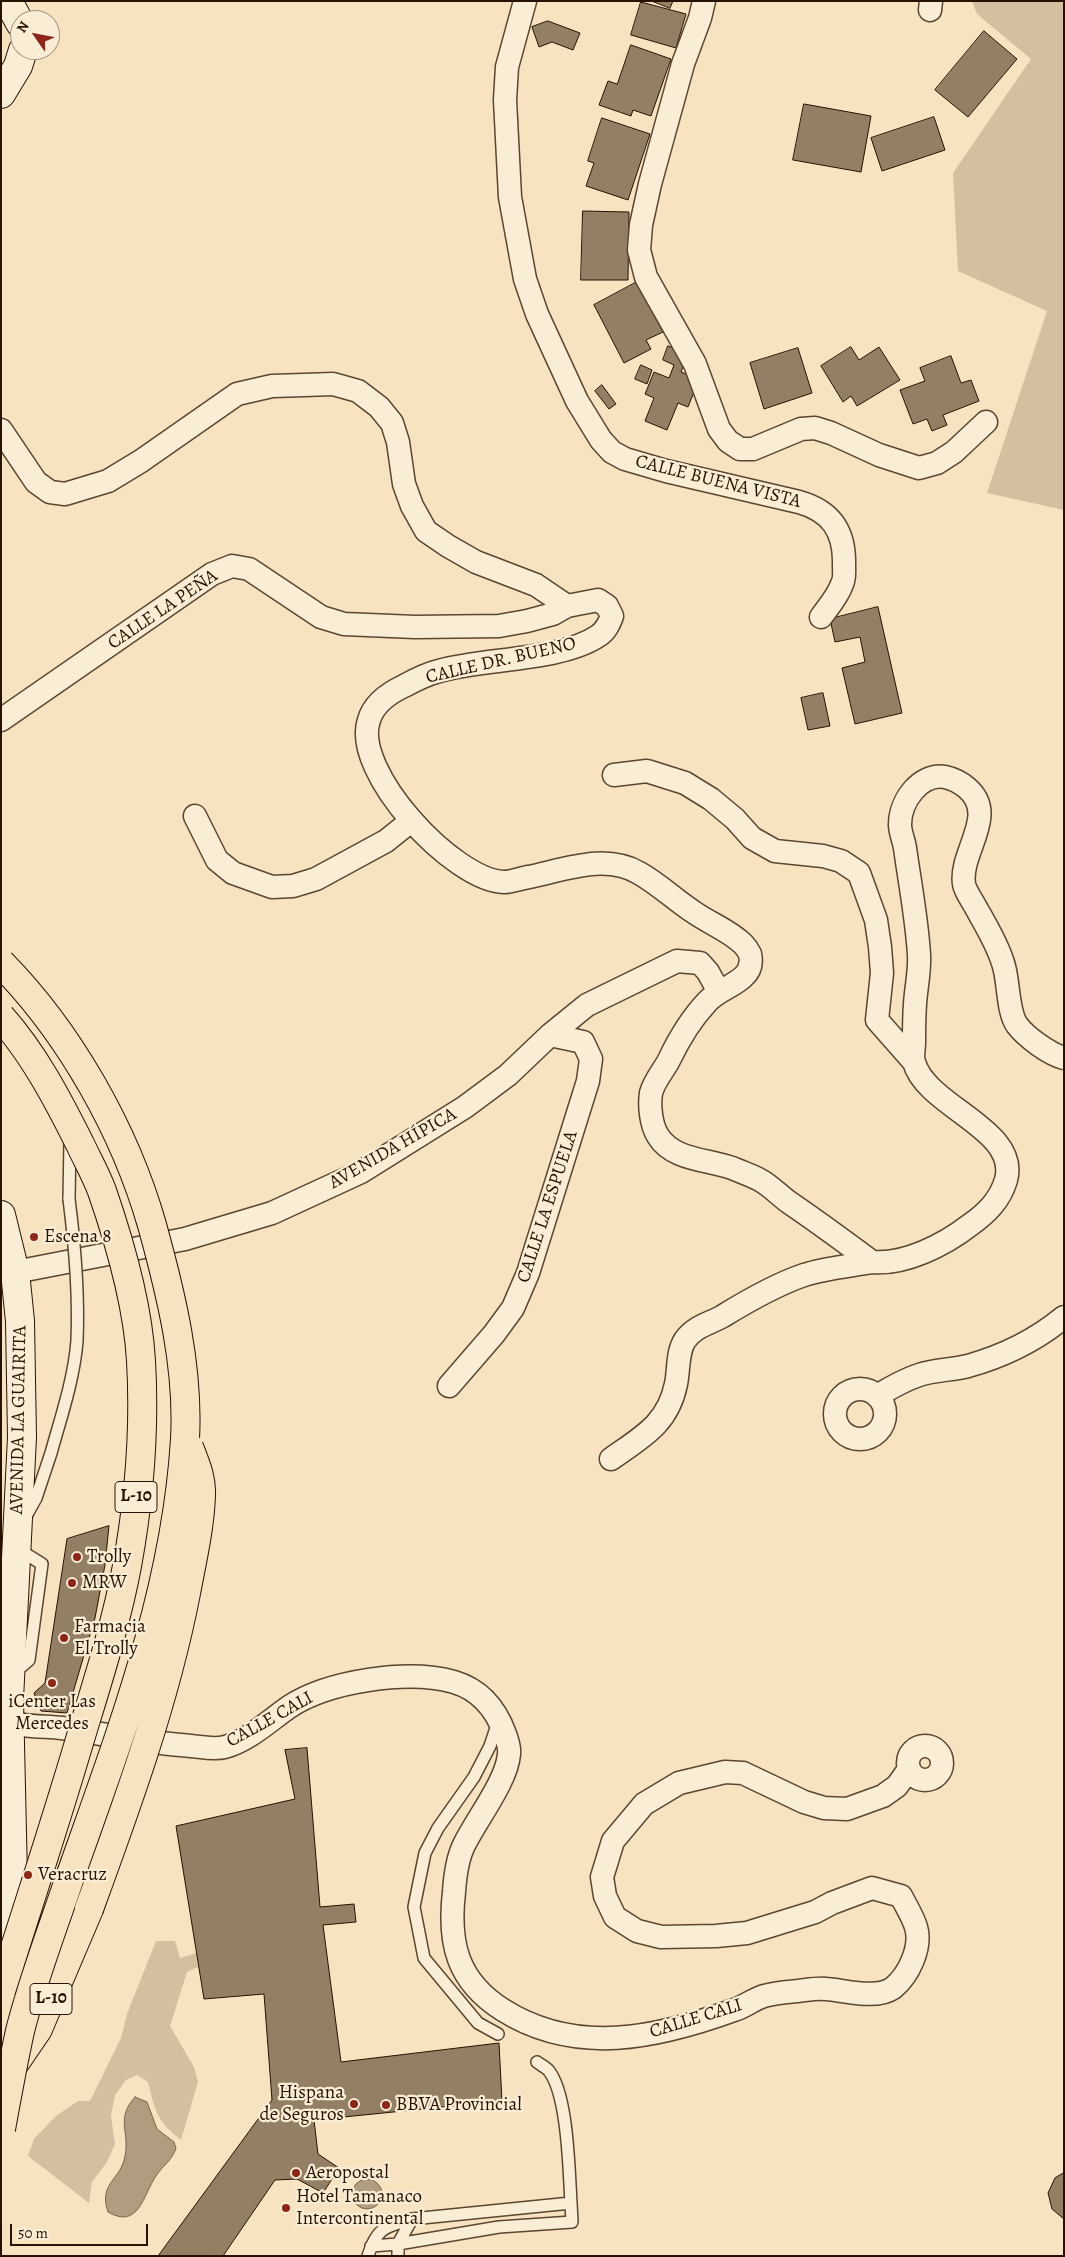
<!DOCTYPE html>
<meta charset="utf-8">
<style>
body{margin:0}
#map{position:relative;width:1065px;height:2257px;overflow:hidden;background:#f7e3c0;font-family:Alegreya,serif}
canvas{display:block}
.frame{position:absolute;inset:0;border:2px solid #271200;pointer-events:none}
.north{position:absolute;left:10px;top:10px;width:50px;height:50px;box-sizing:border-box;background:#faedd6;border:1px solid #a69580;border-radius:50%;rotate:303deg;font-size:14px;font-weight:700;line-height:20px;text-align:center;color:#271200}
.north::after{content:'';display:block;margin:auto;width:18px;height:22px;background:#8f2418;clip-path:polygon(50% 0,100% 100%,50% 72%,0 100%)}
.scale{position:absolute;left:10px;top:2224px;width:138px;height:22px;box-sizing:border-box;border:2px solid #271200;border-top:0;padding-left:6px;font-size:15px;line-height:18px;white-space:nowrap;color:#271200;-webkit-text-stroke:4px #faedd6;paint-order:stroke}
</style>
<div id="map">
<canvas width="1065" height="2257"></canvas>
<div class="frame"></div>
<div class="north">N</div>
<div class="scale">50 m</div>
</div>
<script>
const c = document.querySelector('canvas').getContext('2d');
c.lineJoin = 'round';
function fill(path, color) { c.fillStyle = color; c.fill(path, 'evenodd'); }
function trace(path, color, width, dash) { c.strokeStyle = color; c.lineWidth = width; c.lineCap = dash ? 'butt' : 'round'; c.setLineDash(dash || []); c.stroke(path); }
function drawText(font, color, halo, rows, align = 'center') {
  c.font = font + ' Alegreya,serif'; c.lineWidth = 4.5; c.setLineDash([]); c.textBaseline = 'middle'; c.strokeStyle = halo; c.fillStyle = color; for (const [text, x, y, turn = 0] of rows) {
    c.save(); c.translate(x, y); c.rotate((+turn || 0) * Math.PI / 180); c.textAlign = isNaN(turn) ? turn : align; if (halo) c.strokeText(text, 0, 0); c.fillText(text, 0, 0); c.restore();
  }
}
fill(new Path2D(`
 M972,1H1064V510L987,493L1047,311L958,271L953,173L1031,59L977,14Z
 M156,1941H175L180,1958L196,1953L198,1967L187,1972L170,2026L194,2067L198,2082L181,2140C157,2121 155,2111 148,2082L137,2075L126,2080L115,2095L111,2116L115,2144L107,2162L92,2182L89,2203L28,2156L34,2139L56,2116L78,2101H90L121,2038L127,2014Z`), '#d4bf9f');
const water = new Path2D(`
 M135,2097L147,2102L157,2129L174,2142L176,2148C172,2161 163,2165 156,2176C143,2195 139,2230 108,2212C98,2183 121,2180 125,2156C130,2132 115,2119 135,2097Z
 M352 2194a15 15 0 1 1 30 0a15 15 0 1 1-30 0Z`);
fill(water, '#b09c7f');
trace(water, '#79654c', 1);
const building = new Path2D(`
 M652,1H673L670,8Z
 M641,2L686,14L676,48L631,35Z
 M548,21L580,33L573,50L552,42L539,47L532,27Z
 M984,31L1017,59L968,117L935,90Z
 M631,45L671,59L651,116L633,110L631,116L599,105L608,81L617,84Z
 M804,104L871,116L861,172L793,160Z
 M934,117L945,150L882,171L871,138Z
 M602,118L650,134L628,200L586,186L594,163L588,161Z
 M583,211L629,212L628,280H581Z
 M637,282L663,332L646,340L651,349L624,363L594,305Z
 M668,346L688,354L681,372L699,379L688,407L678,403L667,430L645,421L654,398L645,394L654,372L669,378L674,365L663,360Z
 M851,347L859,360L879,347L900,380L857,406L851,396L843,402L821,366Z
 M798,348L812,393L764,409L750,363Z
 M951,356L961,383L971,380L979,401L943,415L947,425L932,431L927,419L913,424L900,390L925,381L920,368Z
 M641,365L652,370L647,384L635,379Z
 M602,385L616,404L609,409L595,391Z
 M878,607L902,713L855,724L842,668L865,662L860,637L835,642L830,619Z
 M823,693L830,726L808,730L801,698Z
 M109,1526L105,1565L95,1618L67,1713L41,1711L34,1693L45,1683L67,1539Z
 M307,1748L320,1907L354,1904L356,1922L323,1925L341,2062L499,2043L502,2101L314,2120L318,2154L339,2168L323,2193L297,2179L275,2180L223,2256H158L272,2100L264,1994L204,1999L176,1826L295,1799L285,1750Z
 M1064,2173V2219L1052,2209L1048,2193L1055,2178Z`);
fill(building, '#937f64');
trace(building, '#271200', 1);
const lane = new Path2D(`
 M69,1199L70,1140
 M25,1518L36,1498L51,1453
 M14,1673L29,1660L42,1564L18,1549
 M498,2034L478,2023L424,1958L414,1907L425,1853L438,1828L474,1777L490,1746L498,1722
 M537,2062C541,2065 547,2068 549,2071C568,2095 569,2172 571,2203
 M371,2246L398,2244L412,2219
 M368,2256C377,2227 385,2227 412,2219L571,2203L572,2222L499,2227L398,2244V2256`);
const street = new Path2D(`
 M525,1L507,67L505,100L510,197L525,279L537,314L577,401L601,440L612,452L625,459L666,471L799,502C831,511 845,531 844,565C844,571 845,579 842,584C838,596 829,606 821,617
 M704,1L700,18L683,64L650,184L641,225L639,250L646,277L695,364L719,429L728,441L740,449H753L801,429L815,428L831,433L879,455L919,468L937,463L954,452L986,422
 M930,10L931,1
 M1,430L36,482L50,492L65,494L108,481L141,461L237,394L272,386L304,385L333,384L358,391L379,407L392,423L398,442L404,484L412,506L426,531L448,546L476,562L536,585L567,606
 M1,720L212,574L232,566L249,569L321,617L344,624L415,627L499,626L527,621L553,614L567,606L598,600L607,606L612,616C609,624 606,631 598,636C561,661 483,658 439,671C427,674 415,680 404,686C389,693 374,703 369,720C351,771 454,881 504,882C512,882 521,878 529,877C564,870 605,853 639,873C659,884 676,901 695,913C711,924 730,931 743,944C746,947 748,950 750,954C752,963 750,971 743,977C732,987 717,991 707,1002C691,1019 679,1039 669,1060C664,1070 654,1081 651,1093C649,1106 651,1125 658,1136C674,1162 712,1159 737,1170C744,1173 753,1176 760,1180C771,1186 780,1196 790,1203C818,1222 845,1242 872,1262C905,1265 944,1245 970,1225C987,1213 1000,1200 1006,1180C1020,1129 926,1107 914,1062C912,1057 914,1049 914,1043C914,1030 914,1017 915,1004C916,988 920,971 919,955C917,920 910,884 905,848C904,841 900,832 900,825C900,801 920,773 945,777C954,779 960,782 967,788C999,815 959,852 964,884C965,891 972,900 975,906C985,924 997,943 1003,963C1009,979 1007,1011 1017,1025C1026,1037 1049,1054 1064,1058
 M614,775L647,771L685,783L711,799L735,819L752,838L775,851L823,856L841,861L859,873L876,920L880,947L882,973L877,1020L914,1062
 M195,816L217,860L233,873L272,887L293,886L316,879L386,841L411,821
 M15,1272L185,1239L272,1213L361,1172L465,1107L508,1075L550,1035L587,1005L677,961L700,963L708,972L719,992
 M449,1386L494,1334L513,1308L528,1273L588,1081L591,1059L583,1042L550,1035
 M835 1414a25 25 0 1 1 50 0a25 25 0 1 1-50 0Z
 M877,1396C890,1388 904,1380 919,1375C934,1370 952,1370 968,1366C1004,1356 1035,1341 1064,1317
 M611,1459C642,1437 668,1424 676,1384C679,1370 677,1352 685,1340C695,1326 709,1324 723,1316C749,1300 775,1285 804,1275C825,1268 850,1266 872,1262
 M1,1720C20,1727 42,1726 62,1728C105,1734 148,1743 191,1746C202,1747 214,1750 225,1747C249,1740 269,1721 289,1707C328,1681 408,1669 454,1682C481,1690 496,1709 505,1734C507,1740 510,1747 509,1754C507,1781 476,1820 464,1845C457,1859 455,1877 454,1892C448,1943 457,1981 503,2010C576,2056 657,2038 734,2010C744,2007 754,1999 764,1996C775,1993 787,1992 798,1991C807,1990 817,1988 826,1989C844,1990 876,2000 893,1988C909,1975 922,1947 916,1927C913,1917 906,1906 901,1896L872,1888L832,1903L815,1912L747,1933L716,1936L661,1937L637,1931L615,1917L605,1896L602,1877L613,1841L644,1804L679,1783L725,1772L743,1773L804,1802L824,1808L847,1809L883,1796L897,1786L909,1769
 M908 1763a17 17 0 1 1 34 0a17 17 0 1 1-34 0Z`);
const secondary = new Path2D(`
 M8,1L20,23
 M1,94L18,66L23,50
 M1,1215L15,1272L20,1321L22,1437L9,1699L13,1878L10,1915L1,1955`);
const highway = new Path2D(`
 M12,2067L38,2029L89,1909`);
trace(lane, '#5b4630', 14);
trace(street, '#5b4630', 25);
trace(secondary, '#271200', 30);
trace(highway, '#271200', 30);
trace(lane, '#faedd6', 11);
trace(street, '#faedd6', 22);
trace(secondary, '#faedd6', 28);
trace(highway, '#f7e3c0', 28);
const laneBridge = new Path2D(`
 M51,1453C61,1417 74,1379 77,1341C79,1293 75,1246 69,1199`);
const highwayBridge = new Path2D(`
 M1,963C70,1033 125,1131 152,1225C171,1294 189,1367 185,1439C176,1591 120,1735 70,1877C53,1928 33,1979 20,2031C13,2063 7,2096 1,2129
 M1,1017C34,1054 58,1100 80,1144C87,1159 96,1175 102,1191C120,1243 138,1306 141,1361C145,1429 139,1500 127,1566C116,1624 98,1680 81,1736C56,1821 28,1906 1,1991
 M89,1909C127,1805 165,1701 186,1593C192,1561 200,1527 201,1495C202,1478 195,1463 189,1447`);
trace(laneBridge, '#5b4630', 14, []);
trace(highwayBridge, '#271200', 30, []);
trace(laneBridge, '#faedd6', 11);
trace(highwayBridge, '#f7e3c0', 28);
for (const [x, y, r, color] of [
 [34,1237,5,"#8f2418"],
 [77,1557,5,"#8f2418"],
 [72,1583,5,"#8f2418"],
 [64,1638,5,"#8f2418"],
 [52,1683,5,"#8f2418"],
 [28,1875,5,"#8f2418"],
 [354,2104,5,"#8f2418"],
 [386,2105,5,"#8f2418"],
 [296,2173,5,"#8f2418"],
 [286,2208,5,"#8f2418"]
]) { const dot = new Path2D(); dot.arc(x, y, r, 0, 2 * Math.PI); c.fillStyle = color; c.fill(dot); trace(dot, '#faedd6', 2); }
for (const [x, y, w] of [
 [136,1497,42],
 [51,1999,42]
]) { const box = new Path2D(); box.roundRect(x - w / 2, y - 15.5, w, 31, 4); c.fillStyle = '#faedd6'; c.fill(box); trace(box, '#271200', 1); }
drawText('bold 18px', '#271200', null, [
 ["L-10",136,1497],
 ["L-10",51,1999]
]);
drawText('19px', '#271200', '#faedd6', [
 ["CALLE BUENA VISTA",718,482,14],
 ["CALLE LA PEÑA",163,610,-34],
 ["CALLE DR. BUENO",501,661,-13],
 ["AVENIDA HÍPICA",393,1149,-30],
 ["CALLE LA ESPUELA",548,1207,-72],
 ["AVENIDA LA GUAIRITA",19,1420,-89],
 ["CALLE CALI",270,1720,-29],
 ["CALLE CALI",696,2019,-17]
]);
drawText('19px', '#271200', '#faedd6', [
 ["Escena 8",44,1237],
 ["Trolly",87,1557],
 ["MRW",82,1583],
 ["Farmacia",74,1627],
 ["El Trolly",74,1649],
 ["iCenter Las",52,1702,"center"],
 ["Mercedes",52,1724,"center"],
 ["Veracruz",38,1875],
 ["Hispana",344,2093,"right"],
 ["de Seguros",344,2115,"right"],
 ["BBVA Provincial",396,2105],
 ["Aeropostal",306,2173],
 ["Hotel Tamanaco",296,2197],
 ["Intercontinental",296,2219]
], 'left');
</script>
